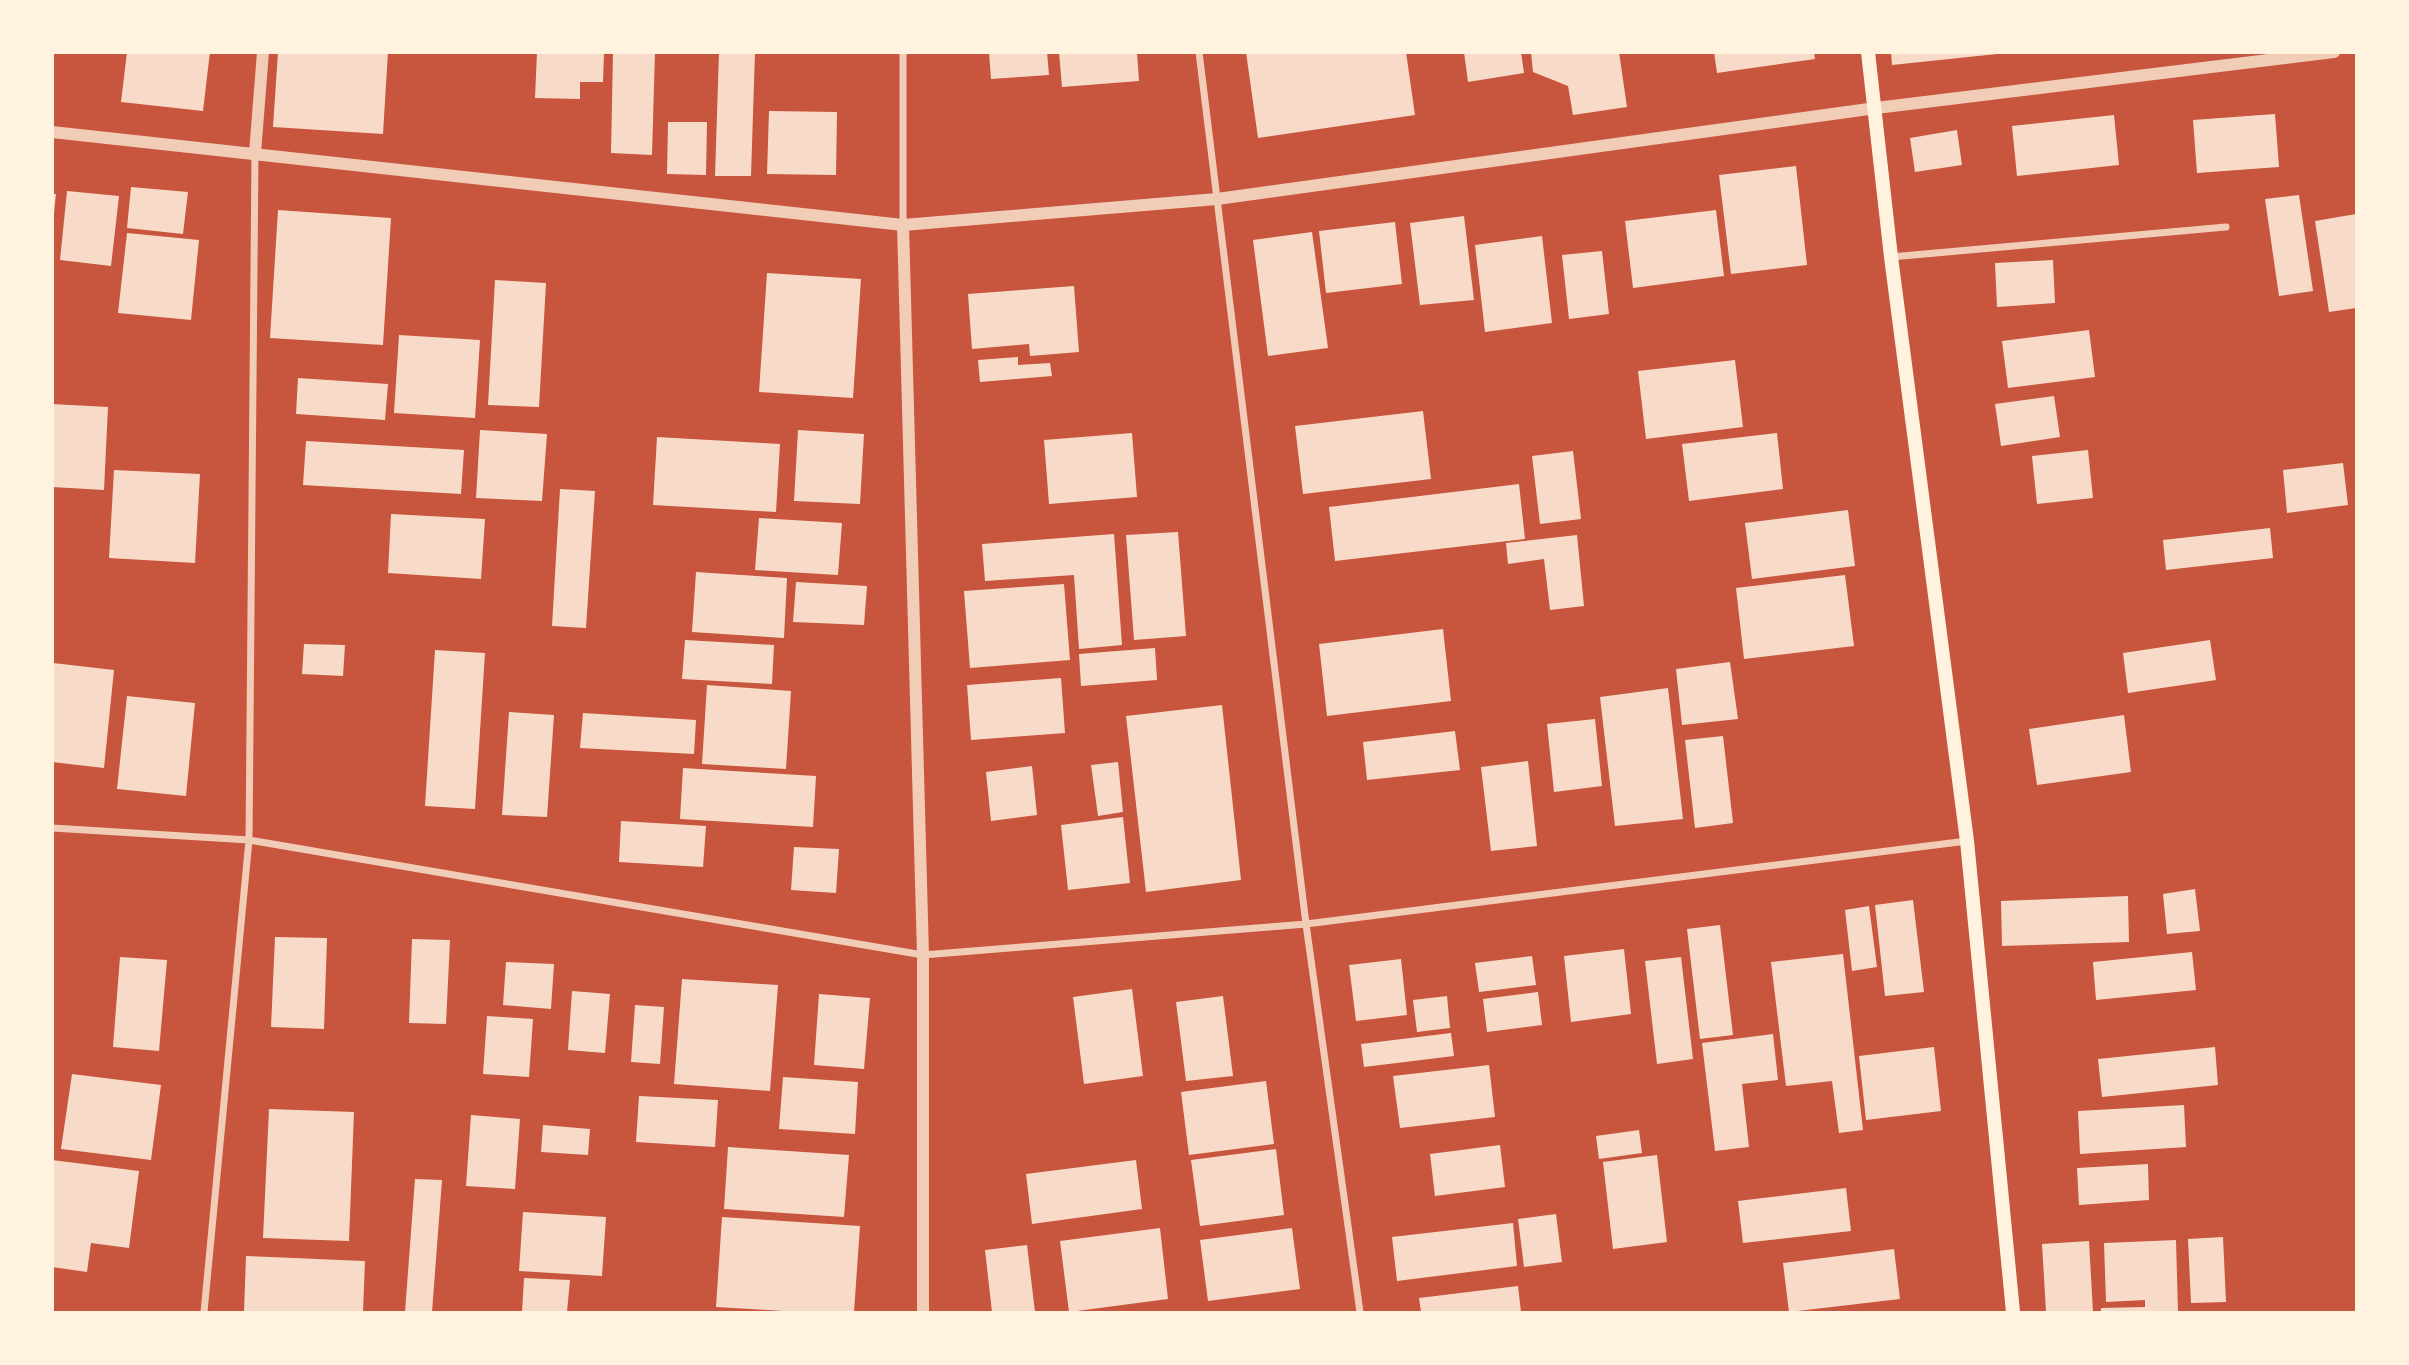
<!DOCTYPE html>
<style>
body{margin:0}
#map{position:relative;width:2409px;height:1365px;overflow:hidden;background:#c8553d;font-family:"Varela Round",sans-serif}
canvas{display:block}
.frame{position:absolute;inset:0;border:54px solid #fff3e0;pointer-events:none}
</style>
<div id="map">
<canvas width="2409" height="1365"></canvas>
<div class="frame"></div>
</div>
<script>
const c = document.querySelector('canvas').getContext('2d');
c.lineJoin = 'round';
function fill(path, color) { c.fillStyle = color; c.fill(path, 'evenodd'); }
function trace(path, color, width, dash) { c.strokeStyle = color; c.lineWidth = width; c.lineCap = dash ? 'butt' : 'round'; c.setLineDash(dash || []); c.stroke(path); }
fill(new Path2D(`
 M127,52H210L203,111L121,102Z
 M278,52H388L383,134L273,127Z
 M537,52H604L603,82H580V99L535,98Z
 M613,52H655L652,155L611,153Z
 M719,52H755L751,176H715Z
 M989,52H1047L1049,75L991,79Z
 M1059,52H1137L1139,81L1062,87Z
 M1246,52H1406L1415,115L1258,138Z
 M1464,52H1521L1524,73L1468,82Z
 M1531,52H1619L1627,107L1573,115L1568,86L1533,72Z
 M1714,52H1814L1815,59L1717,73Z
 M1891,52H1997V54L1892,65Z
 M769,111L837,112L836,175L767,174Z
 M2275,114L2279,167L2197,173L2193,120Z
 M2114,115L2119,165L2017,176L2012,126Z
 M668,122H707L706,175L667,174Z
 M1957,130L1962,165L1915,172L1910,138Z
 M1796,166L1807,265L1731,274L1719,175Z
 M131,187L188,192L183,234L127,228Z
 M67,191L119,196L111,266L60,260Z
 M52,194H56L54,213H52Z
 M2299,195L2313,291L2279,296L2265,199Z
 M278,210L391,218L383,345L270,338Z
 M1716,210L1724,276L1633,288L1625,221Z
 M2356,214V308L2329,312L2315,221Z
 M1464,216L1474,300L1420,305L1410,223Z
 M1395,222L1402,284L1326,293L1319,231Z
 M1312,232L1328,348L1268,356L1253,240Z
 M127,233L199,240L191,320L118,313Z
 M1542,236L1552,323L1485,332L1475,245Z
 M1602,251L1609,314L1569,319L1562,255Z
 M2053,260L2055,303L1997,307L1995,263Z
 M767,273L861,279L853,398L759,392Z
 M495,280L546,283L539,407L488,405Z
 M1074,286L1079,352L1030,356L1029,344L972,349L968,294Z
 M2089,330L2095,377L2008,388L2002,341Z
 M399,335L480,340L475,418L394,413Z
 M1018,357V365L1050,363L1052,376L980,382L978,360Z
 M1735,360L1743,427L1646,439L1638,371Z
 M298,378L388,384L385,420L296,414Z
 M2054,396L2060,437L2001,446L1995,404Z
 M52,404L108,407L104,490L52,487Z
 M1423,411L1431,479L1303,494L1295,426Z
 M480,430L547,434L542,501L476,498Z
 M798,430L864,434L860,504L794,501Z
 M1132,433L1137,497L1049,504L1044,440Z
 M1777,433L1783,489L1689,501L1682,444Z
 M657,437L780,444L776,512L653,505Z
 M306,441L464,450L461,494L303,485Z
 M2088,450L2093,498L2037,504L2032,456Z
 M1573,451L1581,519L1540,524L1532,456Z
 M2343,463L2348,505L2287,513L2283,470Z
 M114,470L200,474L195,563L109,558Z
 M1519,484L1525,539L1335,561L1329,507Z
 M560,489L595,491L586,628L552,626Z
 M1848,510L1855,566L1752,579L1745,523Z
 M391,514L485,519L481,579L388,573Z
 M759,518L842,523L838,575L755,570Z
 M2270,528L2273,558L2166,570L2163,540Z
 M1178,532L1186,636L1134,640L1126,535Z
 M1114,534L1122,645L1079,649L1074,575L985,581L982,544Z
 M1577,535L1584,606L1550,610L1544,559L1508,564L1506,543Z
 M696,572L787,578L784,638L692,632Z
 M1845,575L1854,646L1744,659L1736,588Z
 M796,582L867,586L864,625L793,622Z
 M1064,584L1070,660L970,668L964,591Z
 M1443,629L1451,701L1327,716L1319,644Z
 M685,640L774,645L772,684L682,679Z
 M2210,640L2216,680L2128,693L2123,653Z
 M304,644L345,645L343,676L302,674Z
 M1155,648L1157,680L1081,686L1079,654Z
 M435,650L485,653L475,809L425,806Z
 M1730,662L1738,719L1682,725L1676,669Z
 M53,663L114,670L104,768L52,762Z
 M1061,678L1065,733L971,740L967,685Z
 M707,685L791,691L786,769L702,764Z
 M1668,688L1683,819L1615,826L1600,697Z
 M127,696L195,703L186,796L117,789Z
 M1222,705L1241,880L1146,892L1126,716Z
 M509,712L554,715L547,817L502,815Z
 M583,713L696,720L694,754L580,748Z
 M2124,715L2131,772L2037,785L2029,729Z
 M1595,719L1602,786L1554,792L1547,724Z
 M1455,731L1460,770L1367,780L1363,742Z
 M1723,736L1733,823L1695,828L1685,740Z
 M1528,761L1537,846L1491,851L1481,767Z
 M1118,762L1123,812L1098,816L1091,765Z
 M1032,766L1037,815L991,821L986,772Z
 M683,768L816,776L813,827L680,819Z
 M1123,817L1130,883L1068,890L1061,825Z
 M621,821L706,826L703,867L619,862Z
 M794,847L839,849L836,893L791,890Z
 M2195,889L2200,931L2167,934L2163,894Z
 M2128,896L2129,942L2002,946L2001,901Z
 M1913,900L1924,992L1885,996L1875,905Z
 M1869,906L1877,967L1852,971L1845,910Z
 M1720,925L1733,1035L1700,1039L1687,929Z
 M275,937L327,938L324,1029L271,1027Z
 M412,939L450,940L446,1024L409,1023Z
 M1624,949L1631,1014L1571,1022L1564,956Z
 M2192,952L2196,990L2096,1000L2093,962Z
 M1843,954L1863,1130L1839,1133L1832,1081L1786,1086L1771,962Z
 M1532,956L1536,985L1479,992L1475,963Z
 M120,957L167,960L159,1051L113,1047Z
 M1681,957L1693,1059L1657,1064L1645,961Z
 M1401,959L1407,1015L1356,1021L1349,965Z
 M506,962L554,964L551,1009L503,1005Z
 M682,979L778,985L770,1091L674,1084Z
 M1132,989L1143,1076L1084,1084L1073,997Z
 M572,991L610,994L605,1053L568,1050Z
 M1538,992L1542,1025L1487,1032L1483,999Z
 M819,994L870,998L864,1069L814,1065Z
 M1223,996L1233,1076L1186,1081L1176,1002Z
 M1447,996L1450,1028L1417,1032L1413,1000Z
 M635,1005L664,1007L660,1064L631,1062Z
 M487,1016L533,1019L529,1077L483,1074Z
 M1451,1033L1454,1056L1364,1067L1361,1044Z
 M1773,1034L1778,1080L1742,1084L1749,1147L1715,1151L1702,1043Z
 M1934,1047L1941,1111L1866,1120L1859,1056Z
 M2215,1047L2218,1085L2102,1097L2098,1059Z
 M1489,1065L1495,1117L1400,1128L1393,1076Z
 M72,1074L161,1085L151,1160L61,1149Z
 M783,1077L858,1082L855,1134L779,1129Z
 M1266,1081L1274,1144L1189,1155L1181,1092Z
 M639,1096L718,1100L715,1147L636,1142Z
 M2184,1105L2186,1147L2080,1154L2078,1111Z
 M269,1109L354,1112L349,1241L263,1238Z
 M471,1115L520,1119L515,1189L466,1186Z
 M543,1125L590,1129L588,1155L541,1152Z
 M1639,1130L1642,1153L1599,1159L1596,1136Z
 M1500,1145L1505,1187L1435,1196L1430,1154Z
 M728,1147L849,1155L844,1217L724,1209Z
 M1276,1149L1284,1215L1200,1226L1191,1160Z
 M1657,1155L1667,1242L1613,1249L1603,1162Z
 M52,1160L139,1171L129,1248L91,1243L87,1272L52,1267Z
 M1136,1160L1142,1209L1032,1224L1026,1174Z
 M2148,1164L2149,1200L2079,1205L2077,1168Z
 M415,1179L442,1180L432,1312H405Z
 M1846,1188L1851,1231L1743,1243L1738,1201Z
 M523,1212L606,1217L602,1276L519,1271Z
 M1556,1214L1562,1262L1524,1267L1518,1219Z
 M722,1217L860,1226L854,1312H801L716,1307Z
 M1513,1223L1517,1266L1397,1281L1392,1237Z
 M1160,1228L1168,1299L1069,1312L1060,1241Z
 M1292,1228L1300,1289L1208,1301L1200,1240Z
 M2223,1237L2226,1302L2191,1303L2188,1239Z
 M2176,1240L2178,1312H2101V1308L2145,1307V1300L2106,1302L2104,1243Z
 M2089,1241L2093,1312H2046L2042,1244Z
 M1027,1245L1035,1312H992L985,1250Z
 M1894,1249L1900,1299L1789,1312L1783,1263Z
 M246,1256L365,1261L363,1312H244Z
 M524,1278L570,1280L567,1312H522Z
 M1518,1286L1521,1312H1421L1419,1298Z`), '#f7dbc8');
trace(new Path2D(`
 M903,52V225
 M1199,52L1306,924L1360,1312
 M1891,257L2226,227
 M52,828L249,840L923,955L1306,924L1967,841
 M204,1312L249,840L255,153`), '#f1ccb7', 7);
trace(new Path2D(`
 M52,132L903,225L1217,199L1876,108L2334,52
 M255,153L263,52
 M903,225L923,955V1312`), '#f1ccb7', 12);
trace(new Path2D(`
 M1868,52L1891,257L1967,841L2013,1312`), '#fff3e0', 14);
</script>
